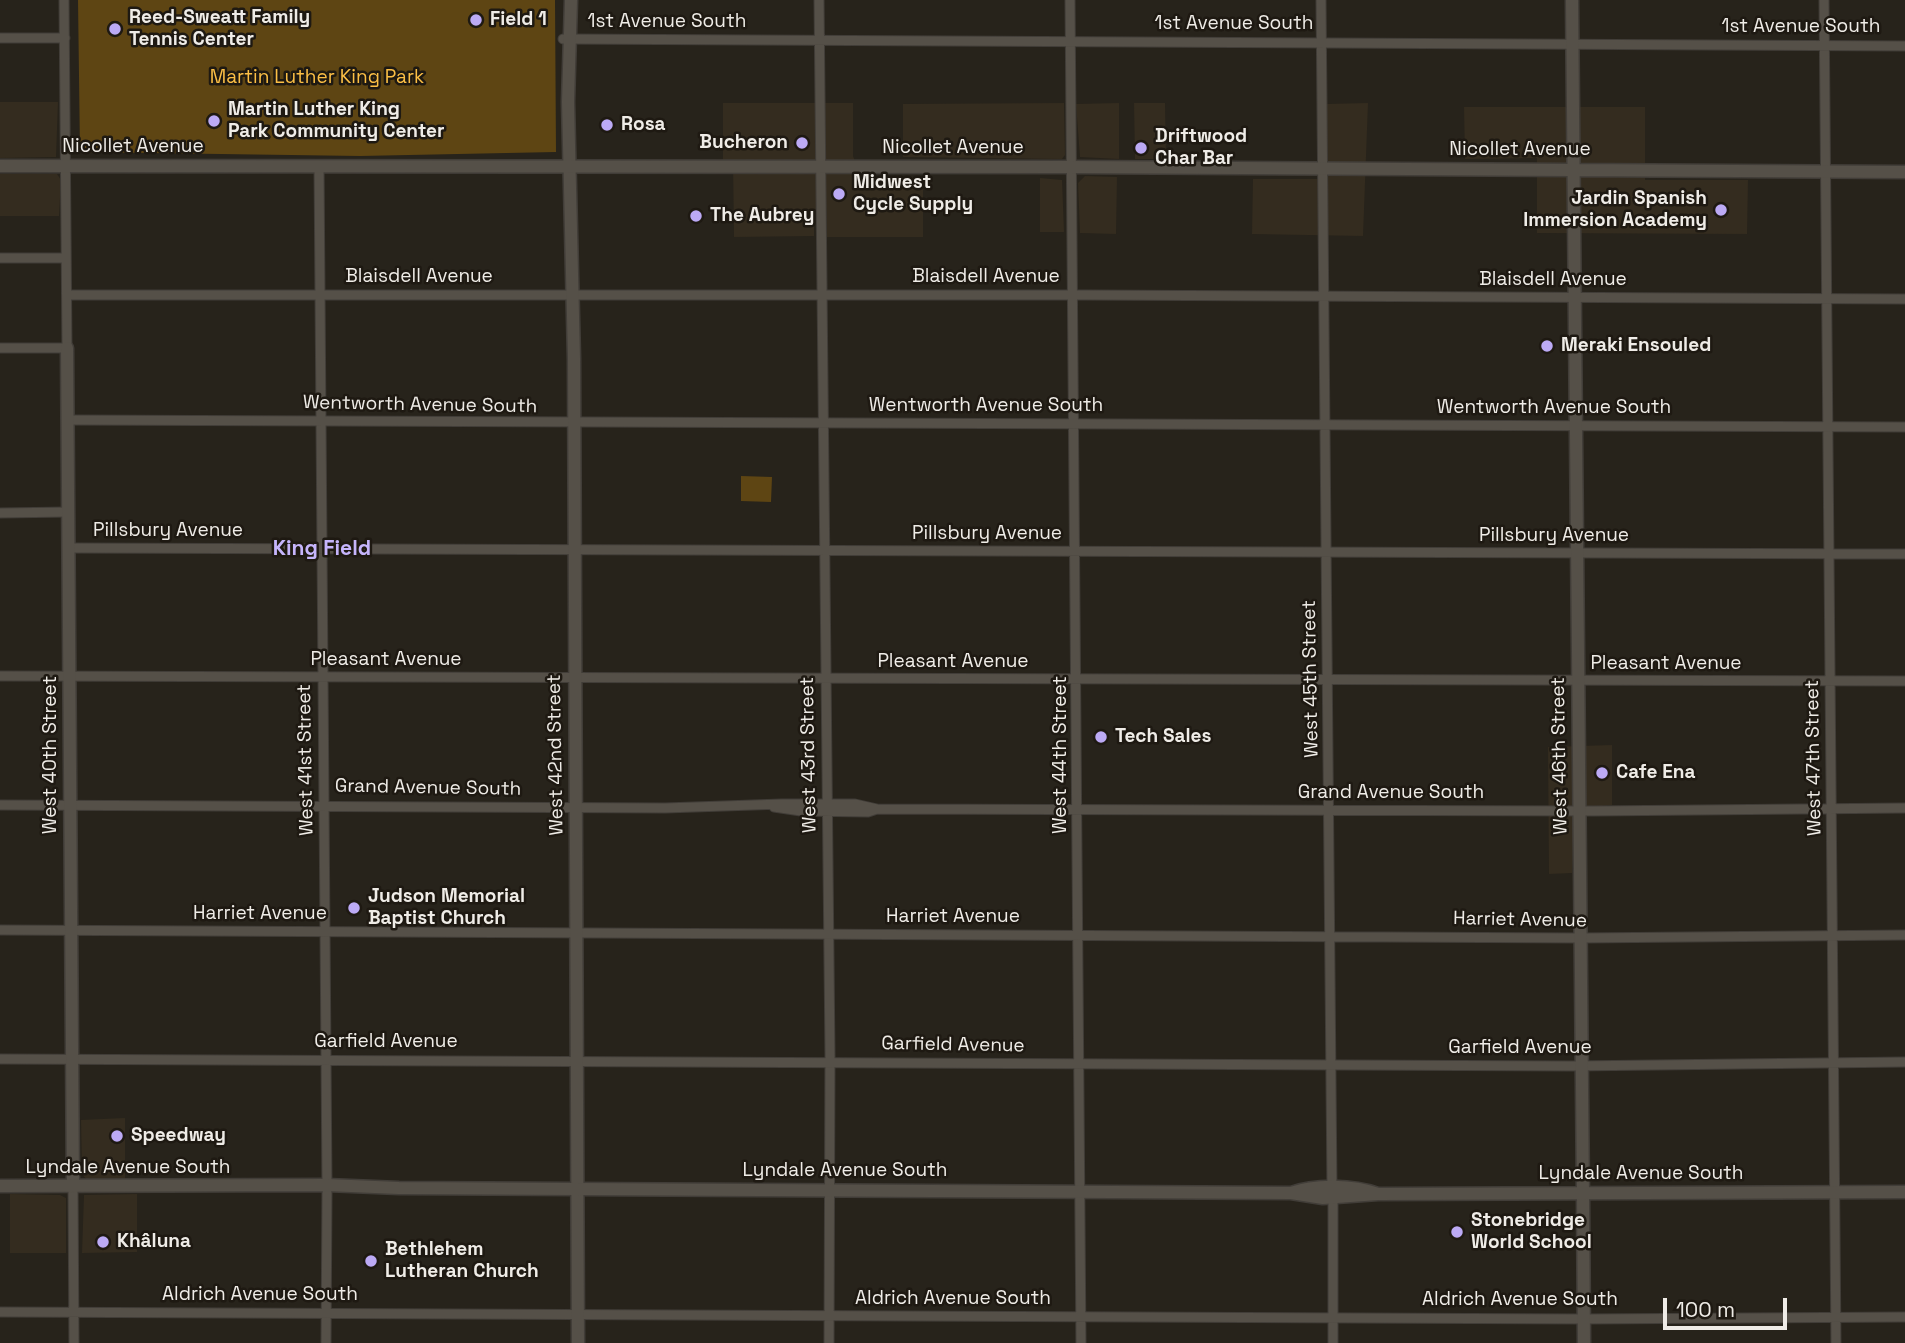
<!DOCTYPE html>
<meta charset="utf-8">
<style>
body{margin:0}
#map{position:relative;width:1905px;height:1343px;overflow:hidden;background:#27231b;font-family:"Space Grotesk",sans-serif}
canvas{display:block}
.scale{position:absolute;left:1663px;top:1298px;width:124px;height:32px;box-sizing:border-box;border:4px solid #efece7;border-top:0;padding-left:9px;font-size:21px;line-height:24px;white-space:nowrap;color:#efece7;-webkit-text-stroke:5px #1e1912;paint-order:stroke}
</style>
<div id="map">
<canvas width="1905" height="1343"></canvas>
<div class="scale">100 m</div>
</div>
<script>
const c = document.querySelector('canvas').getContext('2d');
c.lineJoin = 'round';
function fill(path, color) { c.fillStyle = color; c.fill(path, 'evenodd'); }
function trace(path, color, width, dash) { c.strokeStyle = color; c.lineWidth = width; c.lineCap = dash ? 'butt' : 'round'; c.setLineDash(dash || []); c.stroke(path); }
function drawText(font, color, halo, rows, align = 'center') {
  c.font = font + ' "Space Grotesk",sans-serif'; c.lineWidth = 5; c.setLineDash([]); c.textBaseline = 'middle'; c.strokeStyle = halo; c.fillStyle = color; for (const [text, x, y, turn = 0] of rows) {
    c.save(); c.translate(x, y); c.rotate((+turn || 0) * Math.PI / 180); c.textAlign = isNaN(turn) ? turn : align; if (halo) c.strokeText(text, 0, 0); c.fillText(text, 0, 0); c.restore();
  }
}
fill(new Path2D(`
 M0,102H58L56,157L0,158Z
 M723,103H853V156L861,178L923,177V237H827L826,208L814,209V236L734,237L733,161L723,160Z
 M1064,103L1065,155L1062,159L903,157V104Z
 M1119,103V159L1080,157L1076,104Z
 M1134,103H1165L1166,159H1135Z
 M1368,103L1363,236L1252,234L1253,179H1327V104Z
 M1464,107H1645V180H1748L1747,234L1537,233V158L1465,159Z
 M0,174H57L61,180L59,216H0Z
 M1085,176L1117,177L1116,234L1080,233L1078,183Z
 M1040,178L1062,180L1064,232H1040Z
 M1612,745V805L1574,809L1572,873L1549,874L1548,747Z
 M125,1118V1180H87L82,1174L81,1120Z
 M10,1194L60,1195L66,1198V1253H10Z
 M137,1194V1252L82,1253L84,1195Z`), '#342c1f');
fill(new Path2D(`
 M78,0H555L556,152L360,156L80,152Z
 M741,476L772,477L771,502L741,501Z`), '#5e4513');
const minor = new Path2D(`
 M819,0L830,1055L829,1343
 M1070,0L1081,1343
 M1321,0L1332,1189
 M1824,0L1836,1343
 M0,38H65
 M563,39L1905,46
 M319,166L327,1185
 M0,258H66
 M67,295H1086L1905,299
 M0,348H67L64,0
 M68,420L1905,427
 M0,513L69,512
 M69,548L1905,554
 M0,676L1905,681
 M0,805L665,808L782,804H855L877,809L1594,811L1905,808
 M774,807L801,811L868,812L877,809
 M0,930L1581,938L1905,935
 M0,1059L1572,1066L1905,1062
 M73,1187L74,1343
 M1333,1198V1343
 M0,1312L1584,1319L1905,1317
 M326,1343L327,1193`);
const tertiary = new Path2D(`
 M571,0L568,102L574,359L578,1343
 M67,348L73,1187
 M1583,1194L1584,1343`);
const secondary = new Path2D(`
 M1572,0L1583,1194
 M0,166L1072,167L1905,172
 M0,1186L327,1185L399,1188L1291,1193C1316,1184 1353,1185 1378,1194
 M1291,1193L1323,1198L1378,1194L1905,1192`);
trace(minor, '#413d38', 11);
trace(tertiary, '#413d38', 15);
trace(secondary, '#413d38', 15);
trace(minor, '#555048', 9);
trace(tertiary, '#555048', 12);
trace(secondary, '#555048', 12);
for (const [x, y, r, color] of [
 [476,20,7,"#bcaaf5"],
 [115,29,7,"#bcaaf5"],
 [214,121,7,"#bcaaf5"],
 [607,125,7,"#bcaaf5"],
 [802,143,7,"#bcaaf5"],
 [1141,148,7,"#bcaaf5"],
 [839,194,7,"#bcaaf5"],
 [1721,210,7,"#bcaaf5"],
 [696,216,7,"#bcaaf5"],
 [1547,346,7,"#bcaaf5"],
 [1101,737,7,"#bcaaf5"],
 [1602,773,7,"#bcaaf5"],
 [354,908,7,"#bcaaf5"],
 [117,1136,7,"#bcaaf5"],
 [1457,1232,7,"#bcaaf5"],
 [103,1242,7,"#bcaaf5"],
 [371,1261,7,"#bcaaf5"]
]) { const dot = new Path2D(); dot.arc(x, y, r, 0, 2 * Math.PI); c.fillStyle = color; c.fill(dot); trace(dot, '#1e1912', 2.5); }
drawText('bold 19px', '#efece7', '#1e1912', [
 ["Reed-Sweatt Family",129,18],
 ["Tennis Center",129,40],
 ["Field 1",490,20],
 ["Martin Luther King",228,110],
 ["Park Community Center",228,132],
 ["Rosa",621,125],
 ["Driftwood",1155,137],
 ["Char Bar",1155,159],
 ["Bucheron",788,143,"right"],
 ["Midwest",853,183],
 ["Cycle Supply",853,205],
 ["Jardin Spanish",1707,199,"right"],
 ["Immersion Academy",1707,221,"right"],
 ["The Aubrey",710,216],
 ["Meraki Ensouled",1561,346],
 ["Tech Sales",1115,737],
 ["Cafe Ena",1616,773],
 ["Judson Memorial",368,897],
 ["Baptist Church",368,919],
 ["Speedway",131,1136],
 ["Stonebridge",1471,1221],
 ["World School",1471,1243],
 ["Khâluna",117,1242],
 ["Bethlehem",385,1250],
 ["Lutheran Church",385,1272]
], 'left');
drawText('19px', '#efece7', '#1e1912', [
 ["1st Avenue South",667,22],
 ["1st Avenue South",1234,24],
 ["1st Avenue South",1801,27],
 ["Nicollet Avenue",133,147],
 ["Nicollet Avenue",953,148],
 ["Nicollet Avenue",1520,150],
 ["Blaisdell Avenue",419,277],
 ["Blaisdell Avenue",986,277],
 ["Blaisdell Avenue",1553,280],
 ["Wentworth Avenue South",420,405,1],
 ["Wentworth Avenue South",986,406],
 ["Wentworth Avenue South",1554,408],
 ["Pillsbury Avenue",168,531],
 ["Pillsbury Avenue",987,534],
 ["Pillsbury Avenue",1554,536],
 ["Pleasant Avenue",386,660],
 ["Pleasant Avenue",953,662],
 ["Pleasant Avenue",1666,664],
 ["West 45th Street",1311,679,-91],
 ["West 40th Street",51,755,-90],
 ["West 42nd Street",556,755,-91],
 ["West 43rd Street",809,755,-91],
 ["West 44th Street",1061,755,-90],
 ["West 46th Street",1560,756,-91],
 ["West 47th Street",1814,758,-91],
 ["West 41st Street",306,760,-91],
 ["Grand Avenue South",428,788,1],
 ["Grand Avenue South",1391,793],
 ["Harriet Avenue",260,914],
 ["Harriet Avenue",953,917],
 ["Harriet Avenue",1520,920,1],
 ["Garfield Avenue",386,1042],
 ["Garfield Avenue",953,1045,1],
 ["Garfield Avenue",1520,1048],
 ["Lyndale Avenue South",128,1168],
 ["Lyndale Avenue South",845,1171],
 ["Lyndale Avenue South",1641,1174],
 ["Aldrich Avenue South",260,1295],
 ["Aldrich Avenue South",953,1299],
 ["Aldrich Avenue South",1520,1300]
]);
drawText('19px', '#fcbf45', '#1e1912', [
 ["Martin Luther King Park",317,78]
]);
drawText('bold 21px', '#c6b5fc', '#1e1912', [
 ["King Field",322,549]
]);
</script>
